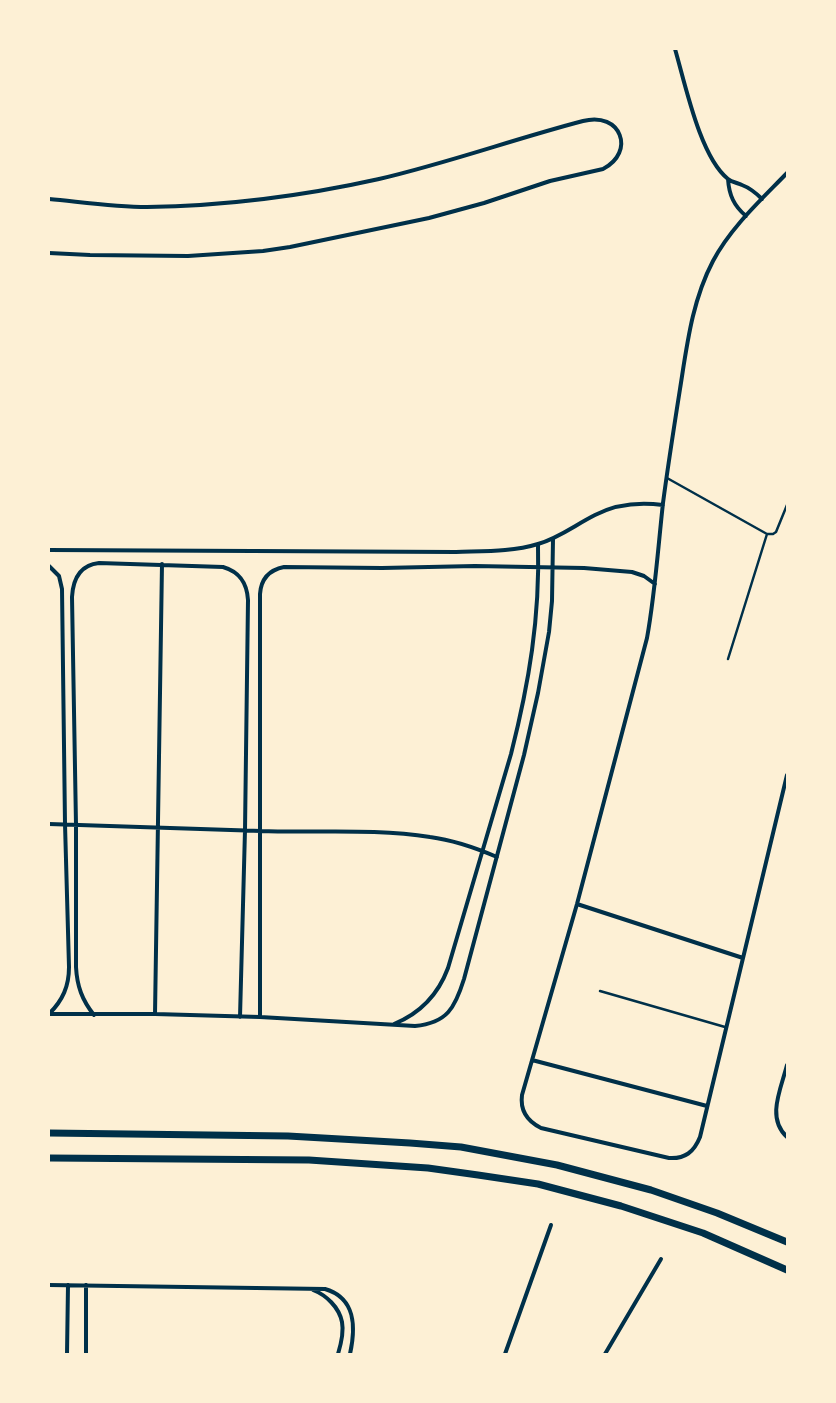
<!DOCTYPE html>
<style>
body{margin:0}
#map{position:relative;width:836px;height:1403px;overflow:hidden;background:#fdf0d5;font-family:Lora,serif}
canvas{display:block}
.frame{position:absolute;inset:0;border:50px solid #fdf0d5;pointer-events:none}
</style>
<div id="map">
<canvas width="836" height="1403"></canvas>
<div class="frame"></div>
</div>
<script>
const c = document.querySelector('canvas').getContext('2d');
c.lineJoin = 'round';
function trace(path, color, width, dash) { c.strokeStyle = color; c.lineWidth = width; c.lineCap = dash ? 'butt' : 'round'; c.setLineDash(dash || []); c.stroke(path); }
trace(new Path2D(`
 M667,478L767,534H773L776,532L787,505
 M728,659L767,534
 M600,991L725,1027`), '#003049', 2.5);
trace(new Path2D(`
 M675,49C685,83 700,157 728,179C731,182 738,183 742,185C750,188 756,193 762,199
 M787,173C761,200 731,227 713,261C692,301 687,345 680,389C674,427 668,465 663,503C658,548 655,594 647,638L577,904L522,1095C520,1110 527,1121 541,1128L669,1158C685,1159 694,1152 700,1137L787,775
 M728,179C729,195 734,206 746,216
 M49,199C81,202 114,207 147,207C224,206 303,196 379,179C448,163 514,139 583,121C621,111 636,152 603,169L550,181L484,203L429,218L290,247L263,251L188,256L90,255L49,253
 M49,550L456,552C483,551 512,552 538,544C559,538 575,525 595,515C616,504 640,502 663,505
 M49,566L59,576L62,589L65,824L69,967C69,986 63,1000 49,1014
 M49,824C120,826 190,829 261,831C317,833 375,828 430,837C453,840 476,848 497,857
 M577,904L743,958
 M49,1014H155L260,1017L415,1026C447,1023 455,1008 464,979L524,755L538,693L549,632L552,601L553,539
 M155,1014L162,564
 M94,1015C82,1000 77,986 76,967V825L72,597C73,579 80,565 99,563L223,567C240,572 247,583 248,600L245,830L240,1017
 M260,1017V594C261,579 269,570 284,567L382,568L475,566L584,568L632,572L644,576L655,584
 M394,1024C421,1013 438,995 448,968L511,754C529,683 540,618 538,544
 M532,1060L707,1106
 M787,1065C781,1089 766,1118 787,1137
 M49,1285L325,1289C356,1298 356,1327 350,1354
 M313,1290C326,1295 339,1307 342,1322C344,1332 341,1344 338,1354
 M67,1354L68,1285
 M86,1354V1285
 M505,1354L551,1225
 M605,1354L661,1259`), '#003049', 4);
trace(new Path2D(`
 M49,1133L288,1136L410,1143L461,1147L557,1165L651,1190L717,1213L787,1242
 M49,1158L309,1160L428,1168L478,1175L538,1184L621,1206L703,1233L787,1270`), '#003049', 7);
</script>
